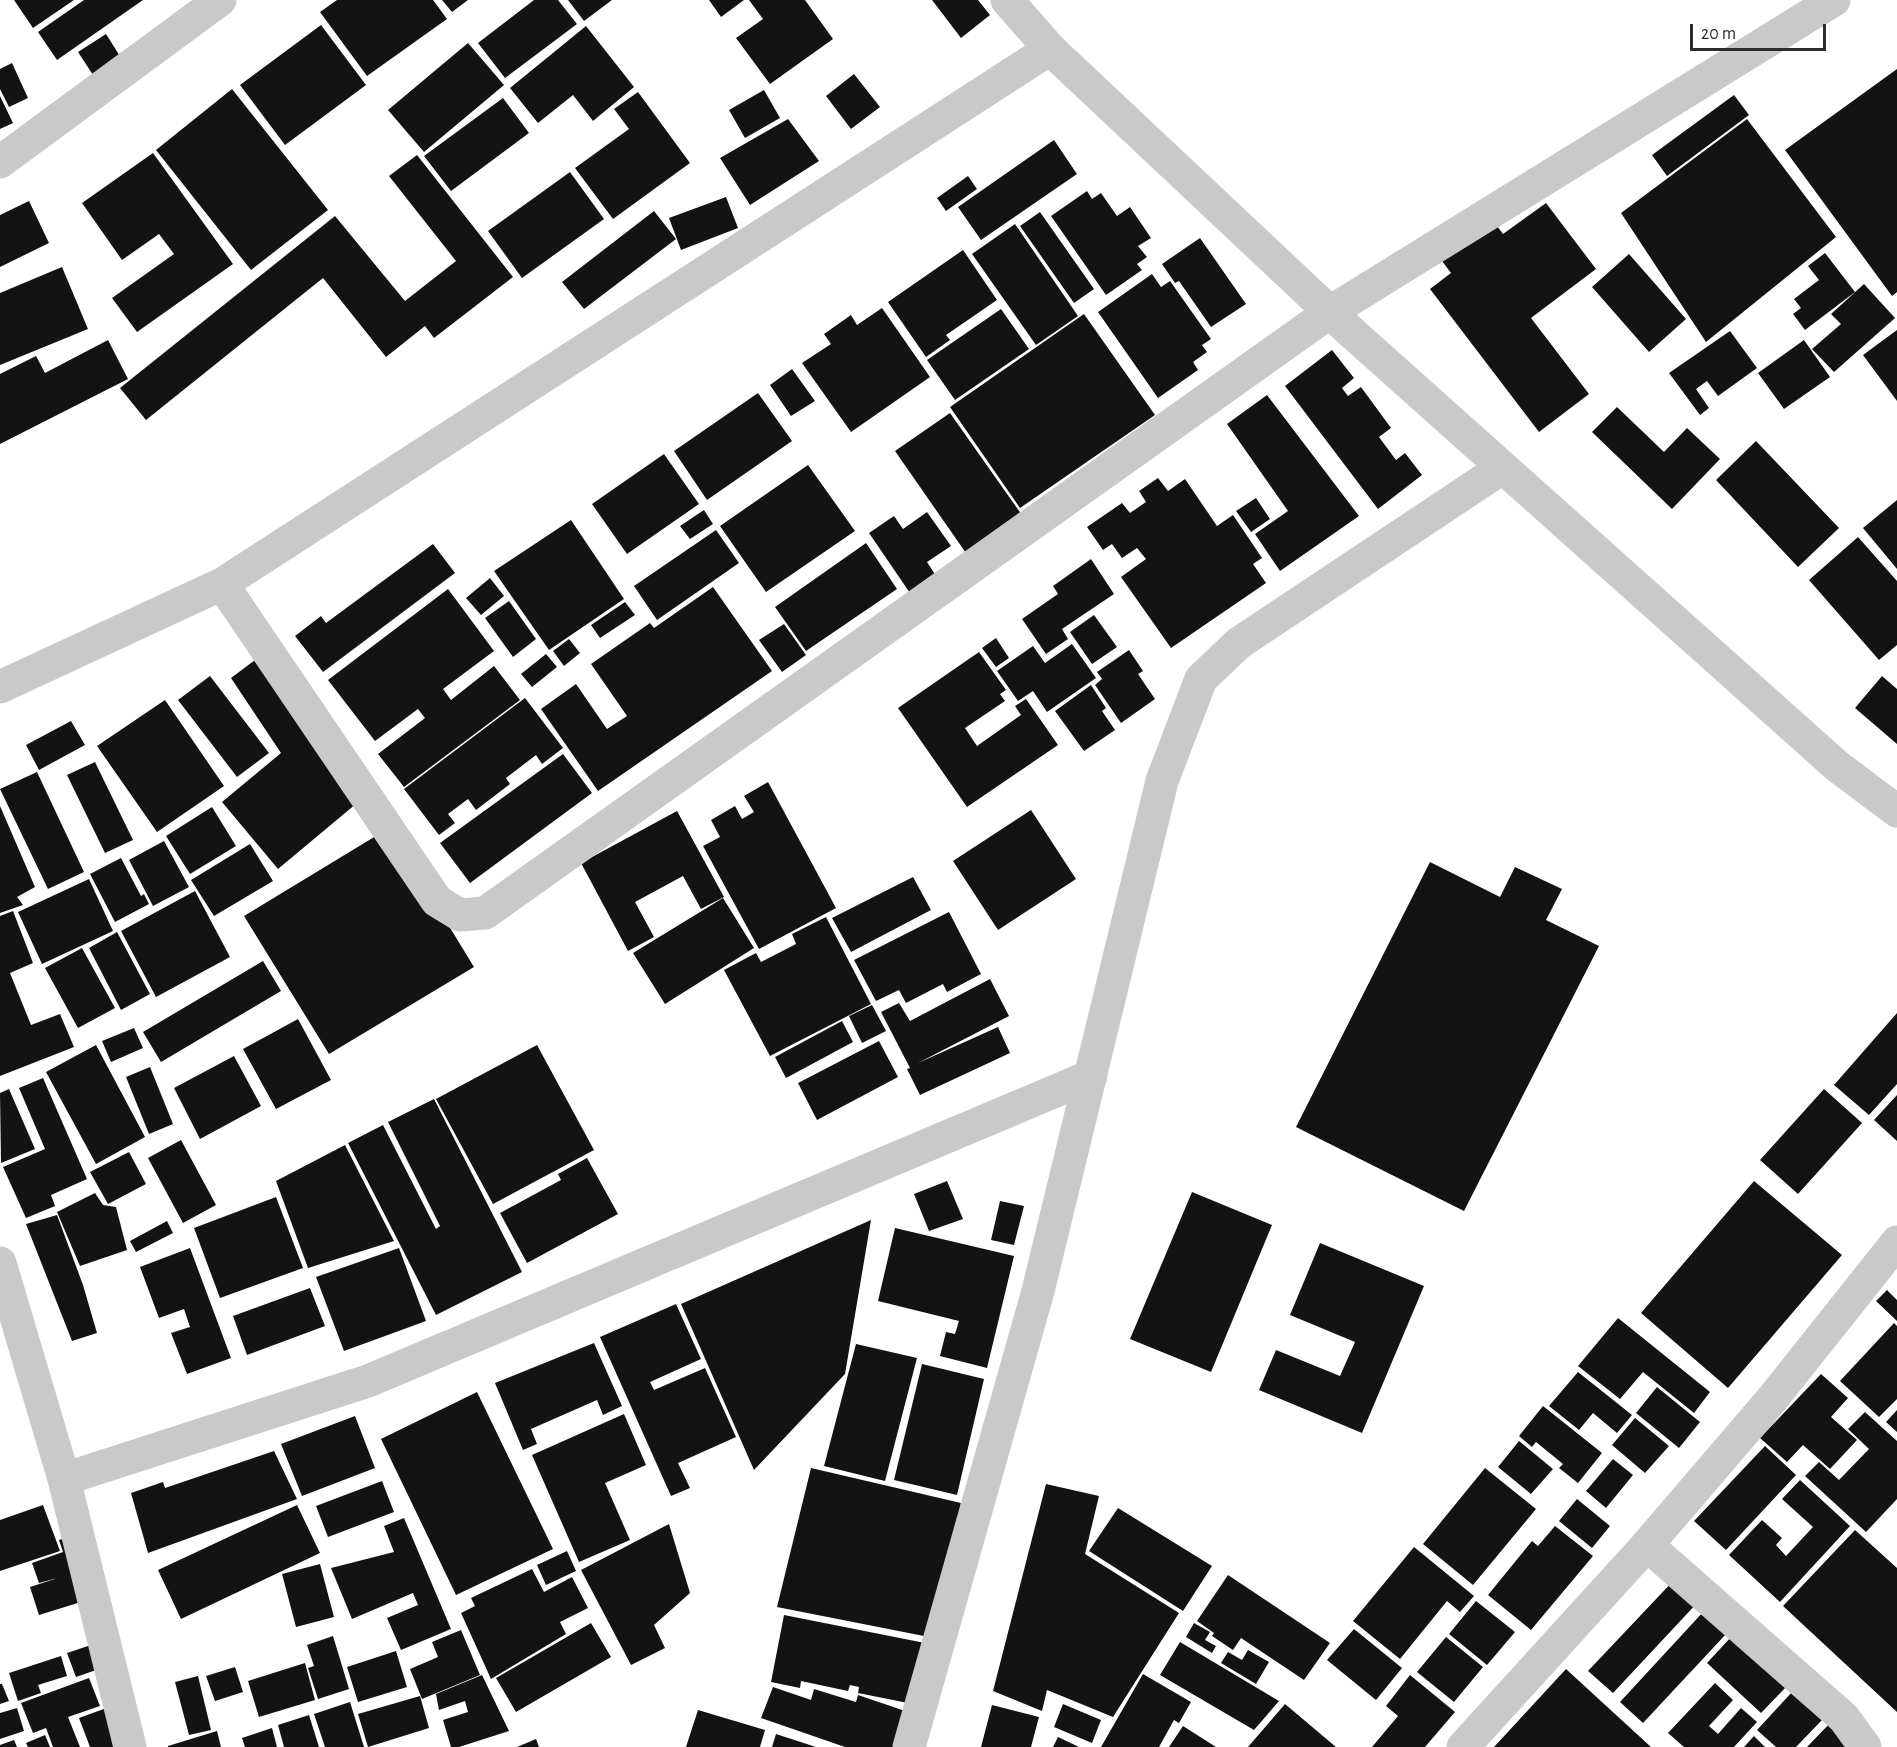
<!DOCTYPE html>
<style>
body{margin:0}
#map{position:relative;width:1897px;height:1747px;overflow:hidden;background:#fff;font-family:"Alegreya Sans",sans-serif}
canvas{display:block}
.scale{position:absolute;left:1690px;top:24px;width:136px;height:27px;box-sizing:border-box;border:3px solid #2c2c2c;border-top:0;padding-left:8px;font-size:18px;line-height:21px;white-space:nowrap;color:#2c2c2c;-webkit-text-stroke:4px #fff;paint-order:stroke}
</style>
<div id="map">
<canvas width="1897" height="1747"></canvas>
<div class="scale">20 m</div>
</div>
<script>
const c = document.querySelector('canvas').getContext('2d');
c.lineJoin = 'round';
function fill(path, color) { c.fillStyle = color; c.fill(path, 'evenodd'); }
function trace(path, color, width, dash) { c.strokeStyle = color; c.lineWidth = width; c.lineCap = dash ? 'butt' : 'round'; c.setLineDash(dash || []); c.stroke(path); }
fill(new Path2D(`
 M14,0H74L33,28Z
 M84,0H143L57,60L38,32Z
 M337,0H433L447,19L367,76L320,12Z
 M442,0H468L452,12Z
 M534,0H558L577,24L505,78L478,43Z
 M568,0H612L584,21Z
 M709,0H744L721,17Z
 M749,0H805L833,39L770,84L736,38L763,19Z
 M932,0H978L990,15L961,38Z
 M321,25L366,85L285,145L240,85Z
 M586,26L634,87L593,121L573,95L538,123L510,88Z
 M106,34L123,61L95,78L78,52Z
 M468,43L504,85L424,152L388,110Z
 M12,63L28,98L9,107L0,89V69Z
 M1897,69V292L1892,296L1785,150Z
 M854,74L880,107L851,129L826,96Z
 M232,89L328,210L251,270L156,150Z
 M764,90L780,118L745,138L729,110Z
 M638,92L690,163L613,219L575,168L629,129L614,109Z
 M1734,95L1749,115L1667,176L1652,155Z
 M0,96L13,123L0,129Z
 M503,98L529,133L451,191L424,156Z
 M788,119L819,161L750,205L720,158Z
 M1747,119L1836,237L1706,342L1621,213Z
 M1054,140L1077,174L981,240L958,207Z
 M153,153L233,264L137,332L112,298L174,254L159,234L122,260L82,203Z
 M417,155L513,277L434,338L425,326L386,357L323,278L146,420L120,388L335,216L405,301L456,261L389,176Z
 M570,172L604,219L522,278L488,231Z
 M968,176L977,189L946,211L937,198Z
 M1087,191L1092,199L1101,193L1117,216L1130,207L1151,238L1138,246L1147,257L1137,264L1142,270L1106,295L1051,216Z
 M726,197L738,228L681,250L669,218Z
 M29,201L49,243L0,267V215Z
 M1546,203L1596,269L1531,318L1589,394L1539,432L1430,289L1451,273L1439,257L1491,218L1503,234Z
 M654,211L676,239L584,309L562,282Z
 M1040,212L1094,289L1074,303L1020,226Z
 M1015,224L1078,316L1036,345L972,254Z
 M1200,238L1246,304L1211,327L1179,281L1175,283L1162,264Z
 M963,250L997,300L946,335L950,340L926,357L888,302Z
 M1825,253L1855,292L1805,330L1793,314L1801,308L1794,299L1819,280L1808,266Z
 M1629,254L1686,319L1649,352L1592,287Z
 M62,267L88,329L0,365V293Z
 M1152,274L1161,287L1170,281L1211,339L1202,345L1207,352L1193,362L1198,370L1158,398L1098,312Z
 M1864,284L1895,318L1834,372L1812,349L1841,324L1831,314Z
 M882,308L930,377L851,432L802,363L831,344L824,334L851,315L857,325Z
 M1001,309L1029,349L955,400L927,360Z
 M1084,314L1155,415L1020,508L950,407Z
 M1897,330V401L1863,355Z
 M1730,331L1757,368L1718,396L1707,381L1696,389L1709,408L1700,415L1669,373Z
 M108,340L128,379L0,444V374L36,356L45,373Z
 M1804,340L1830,377L1784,409L1758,373Z
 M1332,350L1354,378L1342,388L1348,396L1361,387L1391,428L1379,437L1396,460L1405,453L1422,475L1378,509L1285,386Z
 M792,369L815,401L791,416L770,385Z
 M758,393L792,441L707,500L674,451Z
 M1267,395L1359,516L1280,571L1255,534L1288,511L1227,424Z
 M1617,407L1664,452L1687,428L1720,459L1672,509L1592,432Z
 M950,413L1024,518L968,556L895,451Z
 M1756,441L1839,528L1798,567L1716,480Z
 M664,454L699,504L627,554L592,504Z
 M808,465L855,531L766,592L720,526Z
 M1158,478L1168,491L1185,479L1217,526L1233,515L1262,558L1253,564L1266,583L1171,648L1121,577L1146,559L1137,548L1122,558L1112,544L1103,550L1087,527L1122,503L1130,513L1146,502L1139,491Z
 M1256,498L1270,519L1251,532L1236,511Z
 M1897,500V569L1863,528Z
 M704,510L713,524L690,539L680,526Z
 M927,512L951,546L927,562L938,579L912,596L869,533L894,516L903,529Z
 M571,520L624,599L549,650L494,571Z
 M716,530L739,563L657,620L634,586Z
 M1858,537L1897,581V645L1879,660L1809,580Z
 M866,543L897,589L806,651L775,607Z
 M433,544L455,573L323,672L295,636L321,616L326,623Z
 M1091,559L1114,594L1062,629L1068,639L1046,654L1022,619L1058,594L1053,586Z
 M490,578L504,596L481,615L466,598Z
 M713,587L772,671L598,791L541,709L576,684L607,729L627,716L591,664L650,623L654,628Z
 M448,589L494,651L443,689L451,700L494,666L520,700L404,787L378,754L425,718L418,709L375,741L328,680Z
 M509,601L536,639L513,657L485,618Z
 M625,602L635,615L600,638L591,625Z
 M1094,615L1117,647L1092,664L1070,632Z
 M784,624L806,655L782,672L759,640Z
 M996,638L1009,658L996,667L982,648Z
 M569,639L580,653L564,666L553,651Z
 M1072,644L1096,678L1047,712L1033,691L1018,701L997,671L1033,646L1045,663Z
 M271,648L369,793L278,869L222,802L281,753L231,678Z
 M1129,650L1143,671L1138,674L1155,699L1121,723L1095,685L1102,679L1097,672Z
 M979,652L1006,690L1000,694L1005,701L965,728L977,746L1021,715L1015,706L1026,699L1058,745L967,807L898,708Z
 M546,654L557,667L532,687L521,674Z
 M210,676L269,753L237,777L178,700Z
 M1882,676L1897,689V744L1855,708Z
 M1091,685L1106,708L1102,711L1115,730L1084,751L1055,711Z
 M525,698L563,748L542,764L536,755L506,778L510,784L476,810L468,799L448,814L455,823L439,835L404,789Z
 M165,700L224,786L157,832L97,746Z
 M71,721L85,745L39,770L26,745Z
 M563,754L592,793L470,883L440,843Z
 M95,762L133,840L105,853L67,775Z
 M37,772L84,872L48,889L0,789Z
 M768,782L836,908L759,949L703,846L720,837L711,820L735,806L742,819L754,812L744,796Z
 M0,806L35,887L17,897L23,905L0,913Z
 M212,807L236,846L190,874L166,836Z
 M1031,810L1076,879L998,930L953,861Z
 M677,811L724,897L701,909L683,876L635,902L654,937L628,951L581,863Z
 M389,828L474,967L329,1054L244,916Z
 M164,841L189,887L153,906L129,860Z
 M250,844L273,881L214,916L191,880Z
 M121,858L141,896L144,894L149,904L115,922L90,874Z
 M1430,862L1500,897L1515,867L1562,889L1546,920L1599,946L1464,1211L1296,1127Z
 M913,877L931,910L851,952L832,918Z
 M89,879L113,931L42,964L18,912Z
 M195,891L230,957L156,997L121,931Z
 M723,898L754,948L665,1004L633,953Z
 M13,911L33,963L10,973L31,1025L60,1014L74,1047L0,1076V916Z
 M949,912L981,974L947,992L943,984L906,1003L899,990L876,1001L854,960Z
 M826,917L871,1004L770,1056L724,970L756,953L761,962L796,944L792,934Z
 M117,932L150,994L121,1010L89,948Z
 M82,948L115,1008L78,1028L45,968Z
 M263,961L281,991L161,1062L143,1032Z
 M990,979L1009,1016L918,1063L998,1027L1010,1053L920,1095L907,1069L910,1068L881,1012L899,1003L910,1021Z
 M872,1005L886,1031L862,1043L849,1016Z
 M1897,1013V1084L1869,1115L1834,1085Z
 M298,1019L331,1080L276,1109L243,1049Z
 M842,1021L853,1042L786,1078L775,1057Z
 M134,1028L143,1048L111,1062L102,1041Z
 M879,1041L898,1077L817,1120L798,1083Z
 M96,1045L145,1137L96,1164L46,1072Z
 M537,1045L594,1150L493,1204L436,1099Z
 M234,1056L261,1106L200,1139L174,1088Z
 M150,1067L173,1124L149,1134L126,1077Z
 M43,1078L87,1179L51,1195L55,1206L26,1218L3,1167L45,1149L19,1088Z
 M9,1089L35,1149L1,1163L0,1093Z
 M1824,1089L1862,1123L1798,1194L1760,1160Z
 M1897,1095V1141L1874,1120Z
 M434,1099L522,1272L436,1315L348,1143L383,1125L436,1229L440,1226L388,1122Z
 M181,1140L216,1205L183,1223L148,1158Z
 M345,1145L394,1241L308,1268L276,1181Z
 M129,1152L146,1184L108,1204L90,1172Z
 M587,1158L618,1214L527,1263L500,1213L561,1180L558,1174Z
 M947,1181L963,1219L929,1231L914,1194Z
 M1754,1181L1842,1255L1728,1388L1641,1313Z
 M1192,1192L1272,1225L1211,1372L1130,1339Z
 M95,1193L103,1205L116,1207L127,1250L80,1266L57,1212Z
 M276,1197L303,1268L220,1298L194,1228Z
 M1000,1201L1024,1206L1014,1245L991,1240Z
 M57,1215L83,1285L97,1333L72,1341L26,1224Z
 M871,1220L845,1374L754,1470L681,1304Z
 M167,1221L173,1233L136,1252L130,1241Z
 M895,1228L1014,1256L987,1368L940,1356L946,1332L955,1334L959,1321L878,1301Z
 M1320,1243L1424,1286L1362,1433L1259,1390L1276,1350L1340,1376L1355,1342L1290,1315Z
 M190,1248L231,1358L187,1374L171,1333L190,1327L184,1309L159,1318L140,1267Z
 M399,1248L426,1321L344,1351L316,1277Z
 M310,1288L325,1326L247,1355L233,1316Z
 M1887,1290L1897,1300V1321L1876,1301Z
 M676,1304L701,1359L650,1382L654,1390L705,1368L736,1437L678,1463L690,1488L671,1496L600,1337Z
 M1618,1318L1710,1392L1694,1413L1643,1372L1620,1399L1578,1366Z
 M1894,1323L1897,1326V1399L1879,1417L1840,1381Z
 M594,1343L622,1406L603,1415L597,1400L531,1429L537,1444L523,1450L495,1383Z
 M856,1344L917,1358L885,1481L824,1466Z
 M922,1364L984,1379L957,1495L894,1480Z
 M1578,1372L1632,1415L1617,1433L1593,1413L1579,1430L1549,1406Z
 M1821,1374L1848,1398L1831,1417L1857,1440L1830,1469L1803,1445L1787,1462L1760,1438Z
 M1657,1387L1700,1422L1679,1448L1636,1413Z
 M477,1392L553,1549L456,1595L381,1439Z
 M1543,1406L1602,1453L1578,1483L1559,1468L1563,1464L1536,1442L1532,1447L1519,1436Z
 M1897,1410V1432L1886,1422Z
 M1865,1412L1897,1441V1499L1866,1532L1805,1476L1819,1462L1839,1480L1869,1449L1848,1429Z
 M624,1414L646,1465L605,1483L630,1540L579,1562L532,1455Z
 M355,1416L375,1468L302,1496L281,1444Z
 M1635,1418L1669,1446L1645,1473L1612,1445Z
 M1519,1441L1553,1469L1531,1494L1498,1467Z
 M1765,1446L1796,1475L1726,1550L1694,1521Z
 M274,1451L297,1499L148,1553L131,1493L163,1482L165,1488Z
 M1613,1459L1633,1475L1606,1508L1586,1491Z
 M811,1468L961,1503L934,1638L777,1607Z
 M1485,1468L1536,1509L1473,1585L1423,1544Z
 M1800,1480L1850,1526L1780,1602L1729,1555L1762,1520L1782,1538L1776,1545L1786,1556L1813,1527L1782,1499Z
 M382,1481L394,1512L328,1537L316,1506Z
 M1046,1484L1099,1496L1085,1554L1179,1613L1113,1717L1047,1690L1042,1711L993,1691Z
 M1577,1499L1610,1526L1592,1548L1559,1521Z
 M43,1505L60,1551L0,1571V1520Z
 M297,1505L320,1553L181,1619L158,1570Z
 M1118,1508L1212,1566L1183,1611L1089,1551Z
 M404,1518L451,1629L401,1650L387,1618L418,1605L413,1593L352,1619L331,1568L394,1552L384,1526Z
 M669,1524L690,1593L654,1625L665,1648L631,1665L581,1570Z
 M1555,1526L1593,1556L1531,1630L1488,1595L1532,1541L1538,1546Z
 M1855,1530L1897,1568V1712L1783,1606Z
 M77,1534L81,1602L39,1615L30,1587L58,1578L39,1583L32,1563L63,1552L59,1540Z
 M1414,1547L1474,1596L1460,1612L1447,1601L1400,1659L1353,1621Z
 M567,1551L576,1571L546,1585L537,1565Z
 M320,1564L334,1617L296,1627L282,1574Z
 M532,1569L544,1592L572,1577L588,1608L560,1622L566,1634L491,1679L461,1613L475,1606L471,1598Z
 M1228,1575L1330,1643L1304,1680L1241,1638L1233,1650L1212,1636L1214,1633L1197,1621Z
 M1675,1579L1699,1601L1613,1693L1588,1671Z
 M1476,1601L1515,1632L1487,1665L1449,1634Z
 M1704,1611L1727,1633L1643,1723L1620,1702Z
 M784,1615L930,1644L918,1705L858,1693L859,1687L850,1685L848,1691L801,1681L800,1688L771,1682Z
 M591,1623L611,1657L516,1712L496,1678Z
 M1194,1623L1210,1632L1205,1640L1216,1646L1212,1653L1186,1637Z
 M1354,1629L1402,1668L1376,1700L1327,1660Z
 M461,1630L480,1675L422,1699L410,1669L438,1657L432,1642Z
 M333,1636L349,1689L318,1699L308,1668L314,1666L307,1645Z
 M1732,1636L1787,1686L1761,1713L1707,1663Z
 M1446,1637L1483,1667L1454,1702L1417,1672Z
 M1180,1642L1279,1701L1254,1730L1160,1675Z
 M91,1645L99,1669L76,1677L67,1653Z
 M1248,1650L1269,1662L1256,1684L1221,1663L1228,1652L1242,1660Z
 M396,1651L407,1687L358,1702L347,1667Z
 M61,1656L67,1676L38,1685L41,1693L18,1701L9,1673Z
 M305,1663L315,1700L259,1717L248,1681Z
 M235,1667L243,1692L215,1701L206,1676Z
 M1566,1669L1651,1747H1494Z
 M1143,1674L1191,1702L1179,1723L1174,1720L1159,1747H1101Z
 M482,1675L509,1731L459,1747H451L443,1720L468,1712L465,1701L439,1710L436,1694Z
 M1410,1675L1455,1712L1425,1747H1372L1398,1716L1386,1706Z
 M198,1676L211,1730L189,1735L175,1682Z
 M89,1678L100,1706L68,1717L80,1747H53L46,1728L33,1733L21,1703Z
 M1715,1683L1733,1700L1709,1726L1718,1734L1741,1708L1757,1722L1734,1747H1684L1668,1733Z
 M0,1684H2L9,1701L0,1704Z
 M773,1687L811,1700L814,1689L856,1702L858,1695L911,1713L898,1747H845L761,1718Z
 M1793,1691L1823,1719L1796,1747H1776L1757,1730Z
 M420,1696L429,1728L368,1747L358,1714Z
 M350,1702L364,1747H325L314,1714Z
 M1063,1704L1101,1720L1092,1743L1054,1727Z
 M1285,1704L1336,1747H1248Z
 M992,1705L1039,1717L1031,1747H981Z
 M112,1706L127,1747H90L79,1718Z
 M17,1708L24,1731L0,1739V1713Z
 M698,1710L765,1730L760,1747H686Z
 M309,1715L319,1747H284L278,1725Z
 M1833,1720L1862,1747H1807Z
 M1183,1726L1216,1747H1169Z
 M272,1728L277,1747H245L242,1738Z
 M217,1731L221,1747H168V1746Z
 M776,1734L816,1747H772Z
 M45,1735L50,1747H28L26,1743Z
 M1754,1736L1765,1747H1744Z
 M1058,1737L1079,1747H1053Z
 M536,1739L539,1747H517Z
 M14,1740L17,1747H0V1745Z`), '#131313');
trace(new Path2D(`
 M0,162L220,0
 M222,584L437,901L460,915L485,913L1330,312L1834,0
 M0,687L222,584L1050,49
 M0,1263L64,1479L130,1747
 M64,1479L368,1381L1091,1076
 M1647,1545L1844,1718L1865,1747
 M909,1747L1038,1291L1162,781L1201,679L1239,643L1502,468
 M1463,1747L1647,1545L1773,1398L1897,1242`), '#c9c9c9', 33);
trace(new Path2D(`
 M1007,0L1050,49L1350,331L1837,766L1897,811`), '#c9c9c9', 33);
</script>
